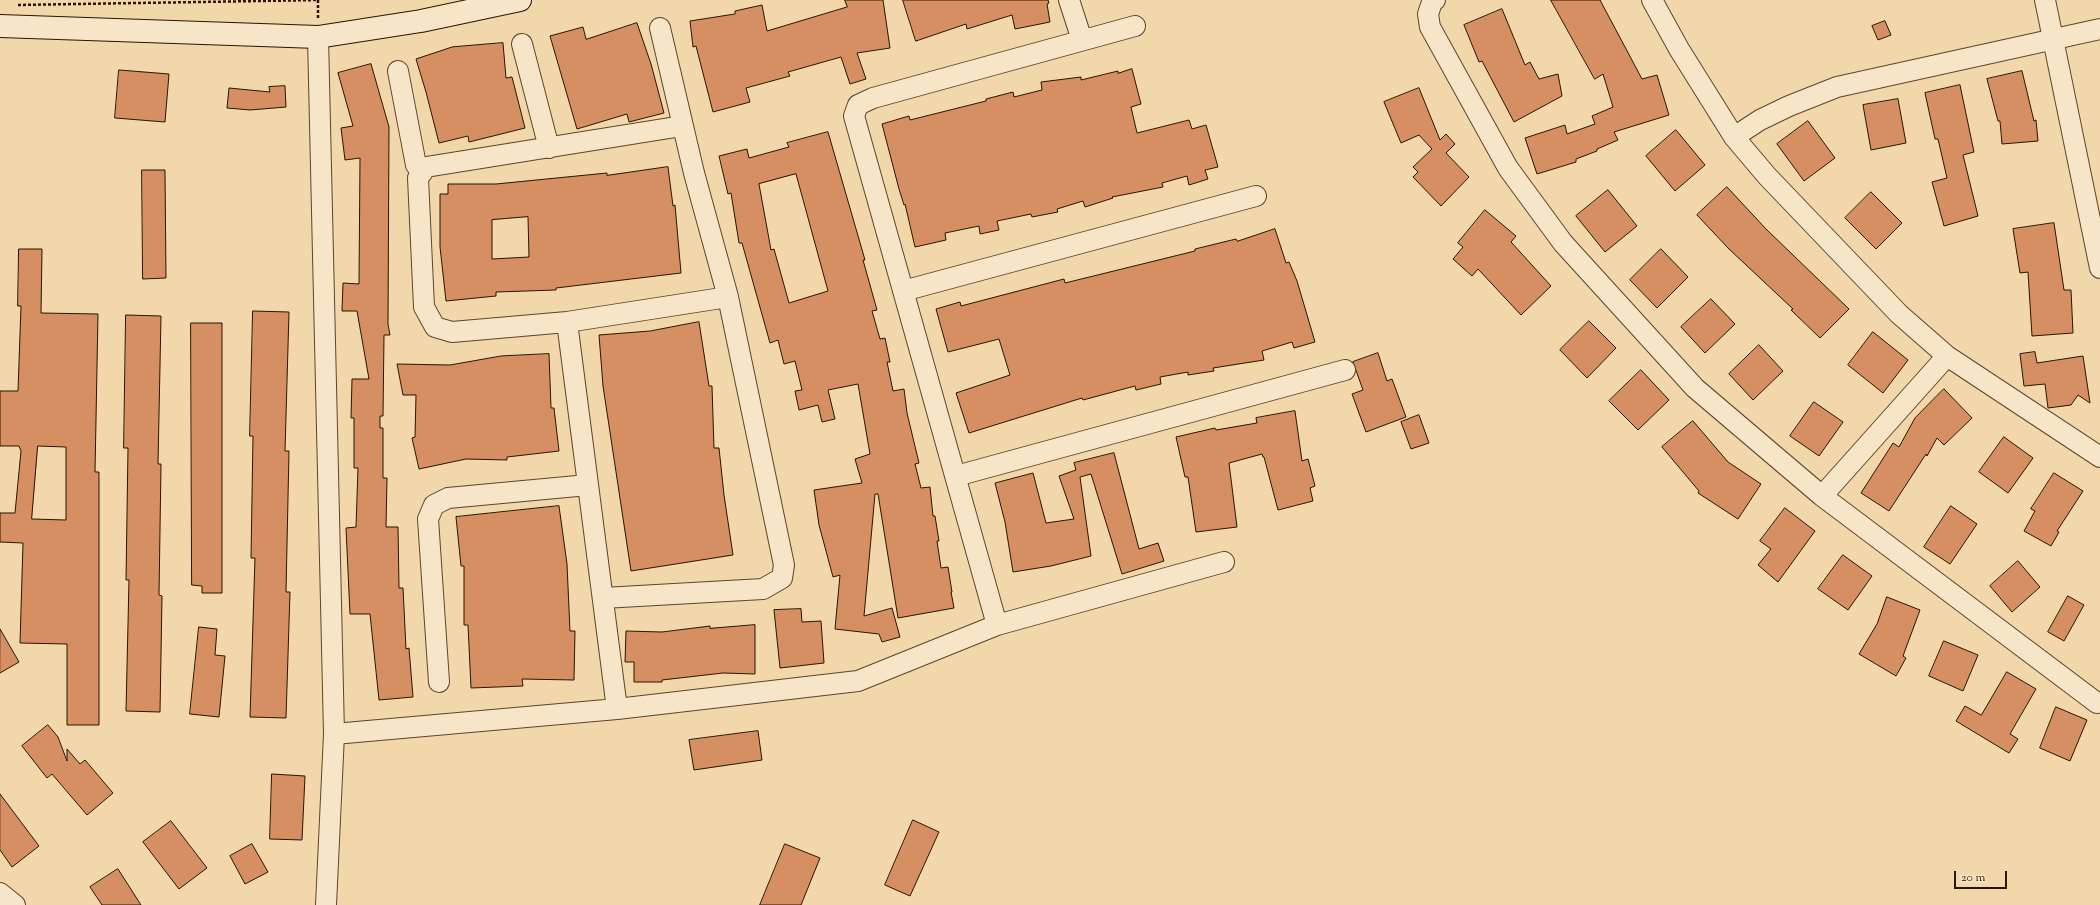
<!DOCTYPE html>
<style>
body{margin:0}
#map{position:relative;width:2100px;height:905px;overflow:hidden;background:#f2d7aa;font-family:"Sorts Mill Goudy",serif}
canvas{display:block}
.scale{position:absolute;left:1954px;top:871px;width:53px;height:18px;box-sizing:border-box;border:2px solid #281501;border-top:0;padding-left:5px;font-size:12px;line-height:14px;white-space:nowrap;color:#281501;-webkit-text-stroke:3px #f7e5c8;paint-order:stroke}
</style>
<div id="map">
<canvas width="2100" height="905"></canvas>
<div class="scale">20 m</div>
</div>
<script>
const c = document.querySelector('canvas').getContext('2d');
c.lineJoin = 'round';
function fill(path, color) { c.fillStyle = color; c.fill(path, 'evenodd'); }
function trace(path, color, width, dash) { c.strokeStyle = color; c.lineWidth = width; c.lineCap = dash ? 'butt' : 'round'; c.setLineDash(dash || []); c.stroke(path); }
const building = new Path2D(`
 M845,0H883L890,48L857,53L866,79L850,84L841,57L788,72L790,76L746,88L750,102L713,112L696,46L693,47L690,21L735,14V11L762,5L767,31L847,7Z
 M903,0H1048L1049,3L1047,4L1050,22L1015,29L1012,15L967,29L966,24L916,41Z
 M1551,0H1600L1642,79L1657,75L1669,115L1614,132L1618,140L1597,149V151L1576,159V162L1537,174L1525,138L1565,125L1567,134L1595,124L1592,116L1613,107L1603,74L1595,79Z
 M1502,9L1525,65L1530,62L1539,79L1558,74L1562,96L1514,122L1482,61L1479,62L1464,25Z
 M1885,21L1891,35L1878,40L1872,26Z
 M637,23L651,64L664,113L629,122L627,114L577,129L550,36L583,27L586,39Z
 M503,43L506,78L512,77L525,128L469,142L468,136L439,143L426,92L416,59L452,47Z
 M371,64L389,127L388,324L390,335H384L383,416H380V428H383V478H387L386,527H398L399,588H403L406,649L409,648L413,697L379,700L370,614H350L346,528L356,527L358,468H354V418H351L352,379H369L357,311H342L343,283L359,284L360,158L345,160L341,128L353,126L338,73Z
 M1132,69L1141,104L1131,107L1137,133L1189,120L1192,129L1206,125L1218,167L1205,170L1208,179L1189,185L1187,176L1162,183L1163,187L1112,197L1113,198L1085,207L1083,201L1057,209L1058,212L1032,217L1031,214L997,221L999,230L980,234L979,226L945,233L946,240L915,247L905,204L904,205L899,189L882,124L909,116L910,120L986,101V99L1013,92L1014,97L1042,90L1041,82L1081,77V80L1118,71V73Z
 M119,70L169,74L165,122L115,118Z
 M2022,71L2034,121L2036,120L2038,141L2002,144L2000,121H1998L1987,79Z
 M1960,85L1974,152L1963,155L1978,216L1944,226L1932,182L1947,178L1938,139H1935L1925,93Z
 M285,86L286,107L250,110L227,108L229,88L270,92L269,87Z
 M1419,88L1440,140L1446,134L1455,144L1446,153L1469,177L1441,206L1413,177L1418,172L1413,167L1432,149L1419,135L1401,143L1384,102Z
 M1898,99L1906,143L1871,150L1863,105Z
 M1808,121L1835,158L1804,181L1777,144Z
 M1676,130L1705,165L1675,191L1646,156Z
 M828,132L865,260H863L877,310L872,311L880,339L885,338L890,362H887L893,391L904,389L907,413L919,463L915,464L921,488L930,487L933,516H935L939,541H937L941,568L948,567L952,592H951L954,608L898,618L878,494H875L864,616L892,608L900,637L882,642L879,634L835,629L840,575L833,577L819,525L814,490L862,483L855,459L870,454L858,384L828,390L835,419L822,422L818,405L799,410L795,391L802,390L795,361L784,364L778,340L770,343L742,243H739L731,193L728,194L719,156L747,149L749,158L789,147L787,143ZM796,174L828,291L789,303L774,249L771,250L759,184Z
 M668,167L673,206L675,205L681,273L556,288V290L496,292V296L446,301L440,247V194H448V184H496L607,173V175ZM528,217L529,257L492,259V220Z
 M142,170H165L166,278L143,279Z
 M1727,187L1766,229L1849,309L1820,338L1791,310L1793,309L1729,249L1697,215Z
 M1608,190L1637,226L1605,252L1576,216Z
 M1871,192L1902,223L1876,249L1845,218Z
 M1485,210L1516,236L1511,242L1551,286L1521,315L1478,269L1472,276L1453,259L1463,247L1458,243Z
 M2054,223L2064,290H2071L2073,333L2032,336L2028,272L2020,273L2013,229Z
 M1275,229L1286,263L1289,262L1297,281L1315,342L1294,348L1292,342L1262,351L1264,360L1213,368L1214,371L1188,375V372L1160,377L1161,384L1136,390L1135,386L1083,400L1082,398L969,433L956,393L1010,375L999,339L948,352L936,309L960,302L961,306L1064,279L1065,283L1195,251V249L1236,239L1237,241Z
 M19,249H42L41,313L98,314L95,472H99V725H67V644L20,643L23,543L0,542V513H15L21,451L19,446H0V391H18L21,306H18ZM38,446L66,447V520L32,519Z
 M1661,249L1688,277L1657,308L1630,280Z
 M1711,299L1735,324L1705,353L1681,327Z
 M253,311L289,312L285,451H289L286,592H290L286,718L250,717L255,558H251L253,436H250Z
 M126,315L161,316L158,464H161L159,595L162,596L160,712L126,711L129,580H126L128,448H124Z
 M1589,321L1616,348L1587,378L1560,350Z
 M699,322L709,386H712L714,448H719L724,495L733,555L631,571L603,386L599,335L650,331Z
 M191,323H222V593H202V586L192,585Z
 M1873,332L1908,360L1883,393L1848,365Z
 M1759,345L1783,371L1753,400L1729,374Z
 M2035,352L2037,363L2083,356L2090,403L2078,395L2071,405L2048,408L2045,384L2024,386L2020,354Z
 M1378,353L1387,381L1392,379L1406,417L1366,432L1352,394L1363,390L1353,362Z
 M549,354L551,408H554L559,451L507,457V460L466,459L419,469L412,438L415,437L416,395H403L397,364L450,365L501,356Z
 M1641,370L1669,400L1638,430L1609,401Z
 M1944,389L1972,418L1944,445L1937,438L1927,456L1926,454L1889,511L1861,493L1893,443L1899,447L1915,418Z
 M1814,402L1843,422L1819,456L1790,436Z
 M1295,411L1302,461L1308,459L1315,486L1310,488L1313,501L1278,510L1264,457H1263L1262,454L1229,463L1237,527L1196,532L1188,477H1185L1176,437L1215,428L1216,430L1257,423L1256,418Z
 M1419,415L1429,443L1411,449L1401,422Z
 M1693,421L1728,462L1761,484L1738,519L1698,493L1699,491L1662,447Z
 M2004,437L2033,458L2008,493L1979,472Z
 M1114,453L1139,549L1158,543L1164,561L1122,574L1091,474L1080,477L1091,556L1051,566L1013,572L1005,522L995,483L1033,473L1046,523L1074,519L1059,476L1076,470L1074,463Z
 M2054,473L2083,491L2057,531L2059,532L2051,546L2024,531L2035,511L2031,509Z
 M559,506L567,564L570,631H575L574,680L522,679L523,686L471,688L468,625H464V566H461L456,517Z
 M1951,506L1977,524L1950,564L1924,547Z
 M1785,508L1815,531L1778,582L1758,565L1771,549L1760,541Z
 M1843,555L1872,576L1848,610L1818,589Z
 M2018,561L2040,587L2012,612L1990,586Z
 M2068,596L2084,605L2064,641L2048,632Z
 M1887,597L1920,610L1903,656L1906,658L1896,676L1859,654L1877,624Z
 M801,609L802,622L821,621L824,663L780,668L774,610Z
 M755,625V674L723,673L662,680V682H634V662H625L626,631L662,632L710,626V628Z
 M199,627L217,629L215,655L225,656L219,717L190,714Z
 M0,629L19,662L0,673Z
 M1944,641L1978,655L1963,691L1929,676Z
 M2007,672L2036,689L2010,734L2018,739L2009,753L1956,721L1965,706L1981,715Z
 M2056,707L2087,720L2070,761L2040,748Z
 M48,725L58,737L67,761V749L80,764L85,760L113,793L87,815L52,774L47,778L22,746Z
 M758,731L762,760L694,770L689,740Z
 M272,774L305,776L302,840L270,839Z
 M0,794L39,846L12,867L0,850Z
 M913,820L939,832L910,896L885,885Z
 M171,821L207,868L179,889L143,842Z
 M252,844L268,872L245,884L230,856Z
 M785,844L820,858L801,905H760Z
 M118,869L141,905H102L90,887Z`);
fill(building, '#d58f62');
trace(building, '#281501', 1);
const street = new Path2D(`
 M1069,0L1082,40
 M1435,0L1432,2L1428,14L1430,27L1508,168L1563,243L1695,388L1822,496L2097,703
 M1652,0L1679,49L1734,137L1767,176L1899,314L1947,356L2100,457
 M2045,0L2100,268
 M318,37L334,734L326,905
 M522,44L549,148
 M398,71L416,165L422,173
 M682,126L426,167L418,178L424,307L435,327L452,332L567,322L728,297
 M1734,137L1760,120L1789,106L1837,87L2100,29
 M903,291L1256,196
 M567,322L617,709
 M956,476L1345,370
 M1822,496L1947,356
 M603,598L763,589L782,578L784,565L728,297L694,173L660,28
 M997,625L854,116L858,105L873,98L1135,26
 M439,682L428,519L434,505L448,498L588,485
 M334,734L617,709L858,681L997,625L1224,562
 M0,893L15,905`);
const secondary = new Path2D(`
 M0,26L318,37L421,21L520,0`);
trace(street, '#5a462b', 22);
trace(secondary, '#281501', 24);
trace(new Path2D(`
 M318,0V18
 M18,5L319,0`), '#281501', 2.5, [3, 2]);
trace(street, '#f7e5c8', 20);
trace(secondary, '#f7e5c8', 22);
</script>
